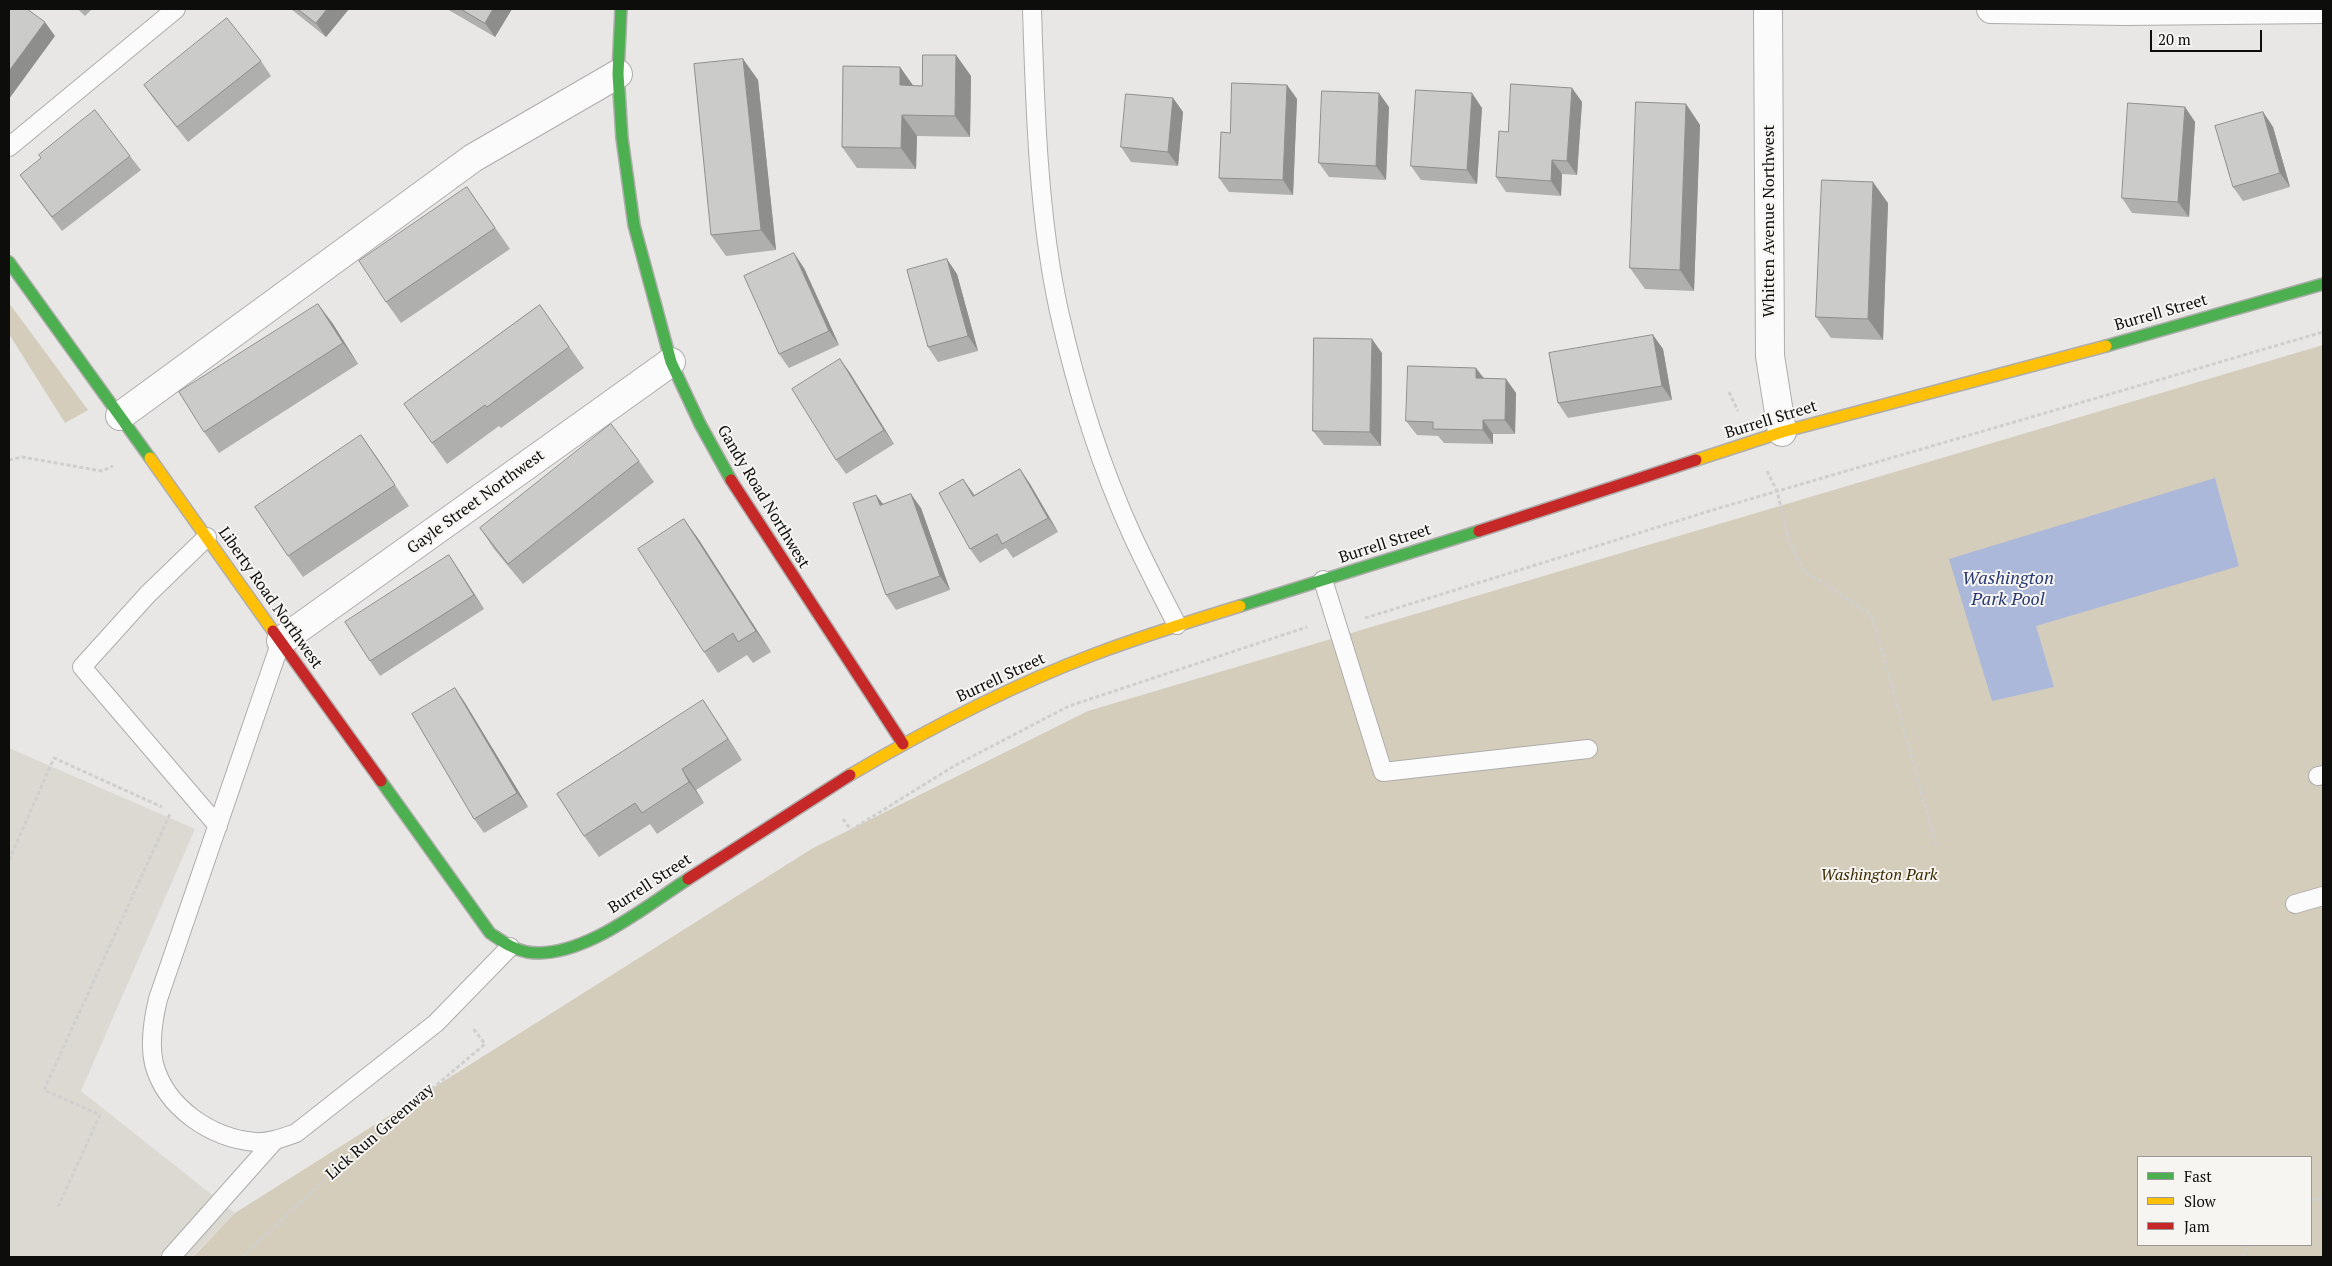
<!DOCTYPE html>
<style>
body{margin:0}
#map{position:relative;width:2332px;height:1266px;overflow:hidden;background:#e8e7e5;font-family:"PT Serif",serif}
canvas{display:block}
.frame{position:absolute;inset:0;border:10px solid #0d0d0c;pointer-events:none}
.legend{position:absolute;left:2137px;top:1156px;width:175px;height:90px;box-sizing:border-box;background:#f7f5f2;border:1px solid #999896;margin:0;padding:6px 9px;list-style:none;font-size:15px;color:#0d0d0c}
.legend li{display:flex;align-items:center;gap:10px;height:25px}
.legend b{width:25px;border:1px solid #999896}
.scale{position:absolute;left:2150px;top:30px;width:112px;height:22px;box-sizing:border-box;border:2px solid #0d0d0c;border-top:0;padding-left:6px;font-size:15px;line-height:18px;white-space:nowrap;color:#0d0d0c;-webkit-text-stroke:4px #f7f5f2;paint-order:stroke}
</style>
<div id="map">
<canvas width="2332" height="1266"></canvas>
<div class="frame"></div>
<ul class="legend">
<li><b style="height:6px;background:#4caf50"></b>Fast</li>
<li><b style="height:6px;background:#ffc107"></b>Slow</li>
<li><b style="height:6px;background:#c62828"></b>Jam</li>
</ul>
<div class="scale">20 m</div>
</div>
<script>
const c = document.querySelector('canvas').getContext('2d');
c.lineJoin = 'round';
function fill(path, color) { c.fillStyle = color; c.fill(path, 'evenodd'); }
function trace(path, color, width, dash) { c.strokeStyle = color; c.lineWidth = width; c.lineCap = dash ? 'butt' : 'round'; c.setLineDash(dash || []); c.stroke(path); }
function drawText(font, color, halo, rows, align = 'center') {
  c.font = font + ' "PT Serif",serif'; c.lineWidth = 4; c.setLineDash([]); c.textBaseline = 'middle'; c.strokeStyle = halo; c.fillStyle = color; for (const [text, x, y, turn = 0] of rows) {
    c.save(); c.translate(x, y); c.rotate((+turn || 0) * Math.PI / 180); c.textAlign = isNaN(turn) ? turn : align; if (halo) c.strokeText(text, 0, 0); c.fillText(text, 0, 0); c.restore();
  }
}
fill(new Path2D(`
 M9,748L195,829L81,1091L235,1213L192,1257H9Z`), '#dcd9d3');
fill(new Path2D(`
 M9,303L88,410L65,423L9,334Z
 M2323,345V1257H193L235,1213L813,848L1088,711ZM2138,1157H2311V1245H2138Z`), '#d5cdbb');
fill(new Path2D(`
 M2215,478L2239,566L2036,626L2054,687L1992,701L1949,559Z`), '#abb8d9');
const lane = new Path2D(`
 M1032,9C1035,106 1038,216 1059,311C1076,388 1100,465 1133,537C1147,567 1162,596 1177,625
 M9,147L176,9
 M207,537L148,594L82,667L218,826
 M1323,580L1383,772L1588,749
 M281,641L158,999C153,1020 149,1043 154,1064C166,1108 211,1138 255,1142C269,1143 282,1138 296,1133L436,1023L510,947
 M2318,776L2323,775
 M2295,904L2323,896
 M171,1257L275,1140`);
const street = new Path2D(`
 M1768,9L1770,356L1782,432
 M1991,9L2125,11L2323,9
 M120,416L473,158L618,74
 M281,641L671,362`);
const fast = new Path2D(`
 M621,9L618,74L622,138L634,225L671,362L700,424L731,480
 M9,262L150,458
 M2106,346L2323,284
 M1240,606L1479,531
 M381,781L490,933C502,941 512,949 527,952C580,961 646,906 688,879`);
const slow = new Path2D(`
 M150,458L273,631
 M1696,460L1782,432L2106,346
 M850,775C928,729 1010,686 1095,654C1143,636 1191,621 1240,606`);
const jam = new Path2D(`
 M731,480L903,744
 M1479,531L1696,460
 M273,631L381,781
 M688,879L850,775`);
trace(lane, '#aeadab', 20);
trace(street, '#aeadab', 30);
trace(fast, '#aeadab', 14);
trace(slow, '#aeadab', 14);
trace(jam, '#aeadab', 14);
trace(new Path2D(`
 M1729,392L1738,411
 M9,460L22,457L102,471L113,466
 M1767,471L1777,491L1789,541L1804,571L1870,614L1876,629L1936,845
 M1365,618L1716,509L2323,332
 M843,819L851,830L954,766L1069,706L1307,627
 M9,860L54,758L162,807
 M2311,1200L2323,1199
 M58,1207L100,1115L44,1090L170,814
 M242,1257L323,1181L485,1044L472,1027
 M2243,1257L2248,1245`), '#cfcfce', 3, [4, 2.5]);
trace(lane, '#fcfbfb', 18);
trace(street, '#fcfbfb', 28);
trace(fast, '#4caf50', 11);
trace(slow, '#ffc107', 11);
trace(jam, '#c62828', 11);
fill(new Path2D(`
 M78,9H92L85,16Z
 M291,9H349L326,37Z
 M447,9H512L495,37Z
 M956,55L971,76L970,137L917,136L916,169L857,168L842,147L900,67L913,86H922Z
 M743,59L758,80L776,250L726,256L711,235Z
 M261,61L271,76L188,142L154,99L144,85Z
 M1287,85L1297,99L1293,195L1229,192L1219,178L1230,133Z
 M1572,88L1582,102L1577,175L1562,174L1561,196L1506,192L1496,177Z
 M1173,98L1183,112L1178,166L1131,162L1121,147Z
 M1686,104L1700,125L1694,291L1645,289L1630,268Z
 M1389,107L1386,180L1329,177L1319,163Z
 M2185,107L2195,122L2189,217L2132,213L2122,198Z
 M1482,108L1477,184L1421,180L1411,166Z
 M2263,112L2273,127L2290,187L2243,201L2233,187Z
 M130,156L141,170L62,231L30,189L20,175Z
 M467,187L510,249L401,323L386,302Z
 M1888,203L1883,340L1831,338L1816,317Z
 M804,268L839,345L789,368L779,354Z
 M957,274L978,351L938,362L928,347Z
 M318,304L333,324L358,364L219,453L204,432Z
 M540,305L584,368L501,428L499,426L447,464L404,404Z
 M1653,335L1663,349L1672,400L1568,418L1558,403Z
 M1382,353L1381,446L1324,445L1313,431Z
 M840,359L850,373L894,444L846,474L836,460Z
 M1476,368L1484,378L1506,379L1516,393L1515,434H1493V444L1444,443L1438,436L1417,435L1406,421Z
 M361,435L409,506L303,577L288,556Z
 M639,461L654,482L523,584L494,549L480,528Z
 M1020,469L1030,484L1058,532L1013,558L1006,548L980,563L970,549L974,495Z
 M883,504L921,508L950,590L896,610L886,595Z
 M684,519L699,540L771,652L753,663L747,655L718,673L704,652Z
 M449,555L484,609L380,676L370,661Z
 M455,688L465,703L528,807L484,833L474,819Z
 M717,721L742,760L696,790L704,803L657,834L650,824L599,857L584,836Z`), '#afafae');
fill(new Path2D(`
 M327,9H349L326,37L316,23Z
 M493,9H512L495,37L485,23Z
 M45,22L55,36L9,99V71Z
 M956,55L971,76L970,137L955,116Z
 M743,59L758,80L776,250L761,230Z
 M900,67L915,88L900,85Z
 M1287,85L1297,99L1293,195L1283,180Z
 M1572,88L1582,102L1577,175L1567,161Z
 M1379,93L1389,107L1386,180L1376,166Z
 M1472,93L1482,108L1477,184L1467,170Z
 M1173,98L1183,112L1178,166L1168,152Z
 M1686,104L1700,125L1694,291L1680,270Z
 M2185,107L2195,122L2189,217L2178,202Z
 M2263,112L2273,127L2290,187L2280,173Z
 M902,115L917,136L916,169L901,148Z
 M1552,160L1562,174L1561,196L1551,181Z
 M1873,182L1888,203L1883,340L1868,319Z
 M794,253L804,268L839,345L829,331Z
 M947,259L957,274L978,351L968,336Z
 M318,304L333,324L358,364L343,343Z
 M1653,335L1663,349L1672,400L1662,386Z
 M1372,339L1382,353L1381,446L1370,432Z
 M840,359L850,373L894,444L884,430Z
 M1476,368L1486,382L1476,378Z
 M1506,379L1516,393L1515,434L1505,420Z
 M1483,420L1493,434V444L1483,430Z
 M361,435L376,456L409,506L395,485Z
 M1020,469L1030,484L1058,532L1048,518Z
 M963,479L973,493L983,510L973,496Z
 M911,494L921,508L950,590L940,576Z
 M876,495L887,509L880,505Z
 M684,519L699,540L771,652L756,631Z
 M449,555L459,570L484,609L474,595Z
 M455,688L465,703L528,807L517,793Z
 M703,700L717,721L742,760L728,739Z
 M682,769L696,790L704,803L689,782Z`), '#8e8e8d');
const building = new Path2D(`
 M9,9H27L45,22L9,71Z
 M298,9H327L316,23Z
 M461,9H493L485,23Z
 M227,18L261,61L177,127L144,85Z
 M923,55H956L955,116L902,115L901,148L842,147L843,66L900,67V85L922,86Z
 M743,59L761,230L711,235L694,64Z
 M1232,83L1287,85L1283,180L1219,178L1221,132L1230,133Z
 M1511,84L1572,88L1567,161L1552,160L1551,181L1496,177L1499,131L1508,132Z
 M1416,90L1472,93L1467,170L1411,166Z
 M1322,91L1379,93L1376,166L1319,163Z
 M1126,94L1173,98L1168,152L1121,147Z
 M1636,102L1686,104L1680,270L1630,268Z
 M2128,103L2185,107L2178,202L2122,198Z
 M95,110L130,156L52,217L20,175L41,158L39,155Z
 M2263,112L2280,173L2233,187L2215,126Z
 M1822,180L1873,182L1868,319L1816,317Z
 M467,187L495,228L386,302L359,261Z
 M794,253L829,331L779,354L744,276Z
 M947,259L968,336L928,347L907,270Z
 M318,304L343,343L204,432L179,392Z
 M540,305L569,347L487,407L485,405L432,443L404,404Z
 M1653,335L1662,386L1558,403L1549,353Z
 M1314,338L1372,339L1370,432L1313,431Z
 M840,359L884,430L836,460L792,389Z
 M1408,366L1476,368V378L1506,379L1505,420H1483V430L1433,429V422L1406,421Z
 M611,424L639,461L508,564L480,528Z
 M361,435L395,485L288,556L255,507Z
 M1020,469L1048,518L1002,544L997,534L970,549L939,493L963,479L973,496Z
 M911,494L940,576L886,595L853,503L876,495L880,505Z
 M684,519L756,631L738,642L733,633L704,652L638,549Z
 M449,555L474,595L370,661L345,622Z
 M455,688L517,793L474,819L412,714Z
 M703,700L728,739L682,769L689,782L642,813L635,803L584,836L557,794Z`);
fill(building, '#cbcbca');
trace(building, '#8e8e8d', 1);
drawText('16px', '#0d0d0c', '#f7f5f2', [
 ["Whitten Avenue Northwest",1769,221,-90],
 ["Burrell Street",2161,313,-16],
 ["Burrell Street",1771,420,-17],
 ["Gandy Road Northwest",763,497,59],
 ["Gayle Street Northwest",476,502,-36],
 ["Burrell Street",1385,544,-18],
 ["Liberty Road Northwest",270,598,55],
 ["Burrell Street",1001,678,-25],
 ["Burrell Street",650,884,-33],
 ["Lick Run Greenway",380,1132,-41]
]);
drawText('italic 16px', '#3d2c00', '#f7f5f2', [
 ["Washington Park",1879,875]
]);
drawText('italic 18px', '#273873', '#f7f5f2', [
 ["Washington",2008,579],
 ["Park Pool",2008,600]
]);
</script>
